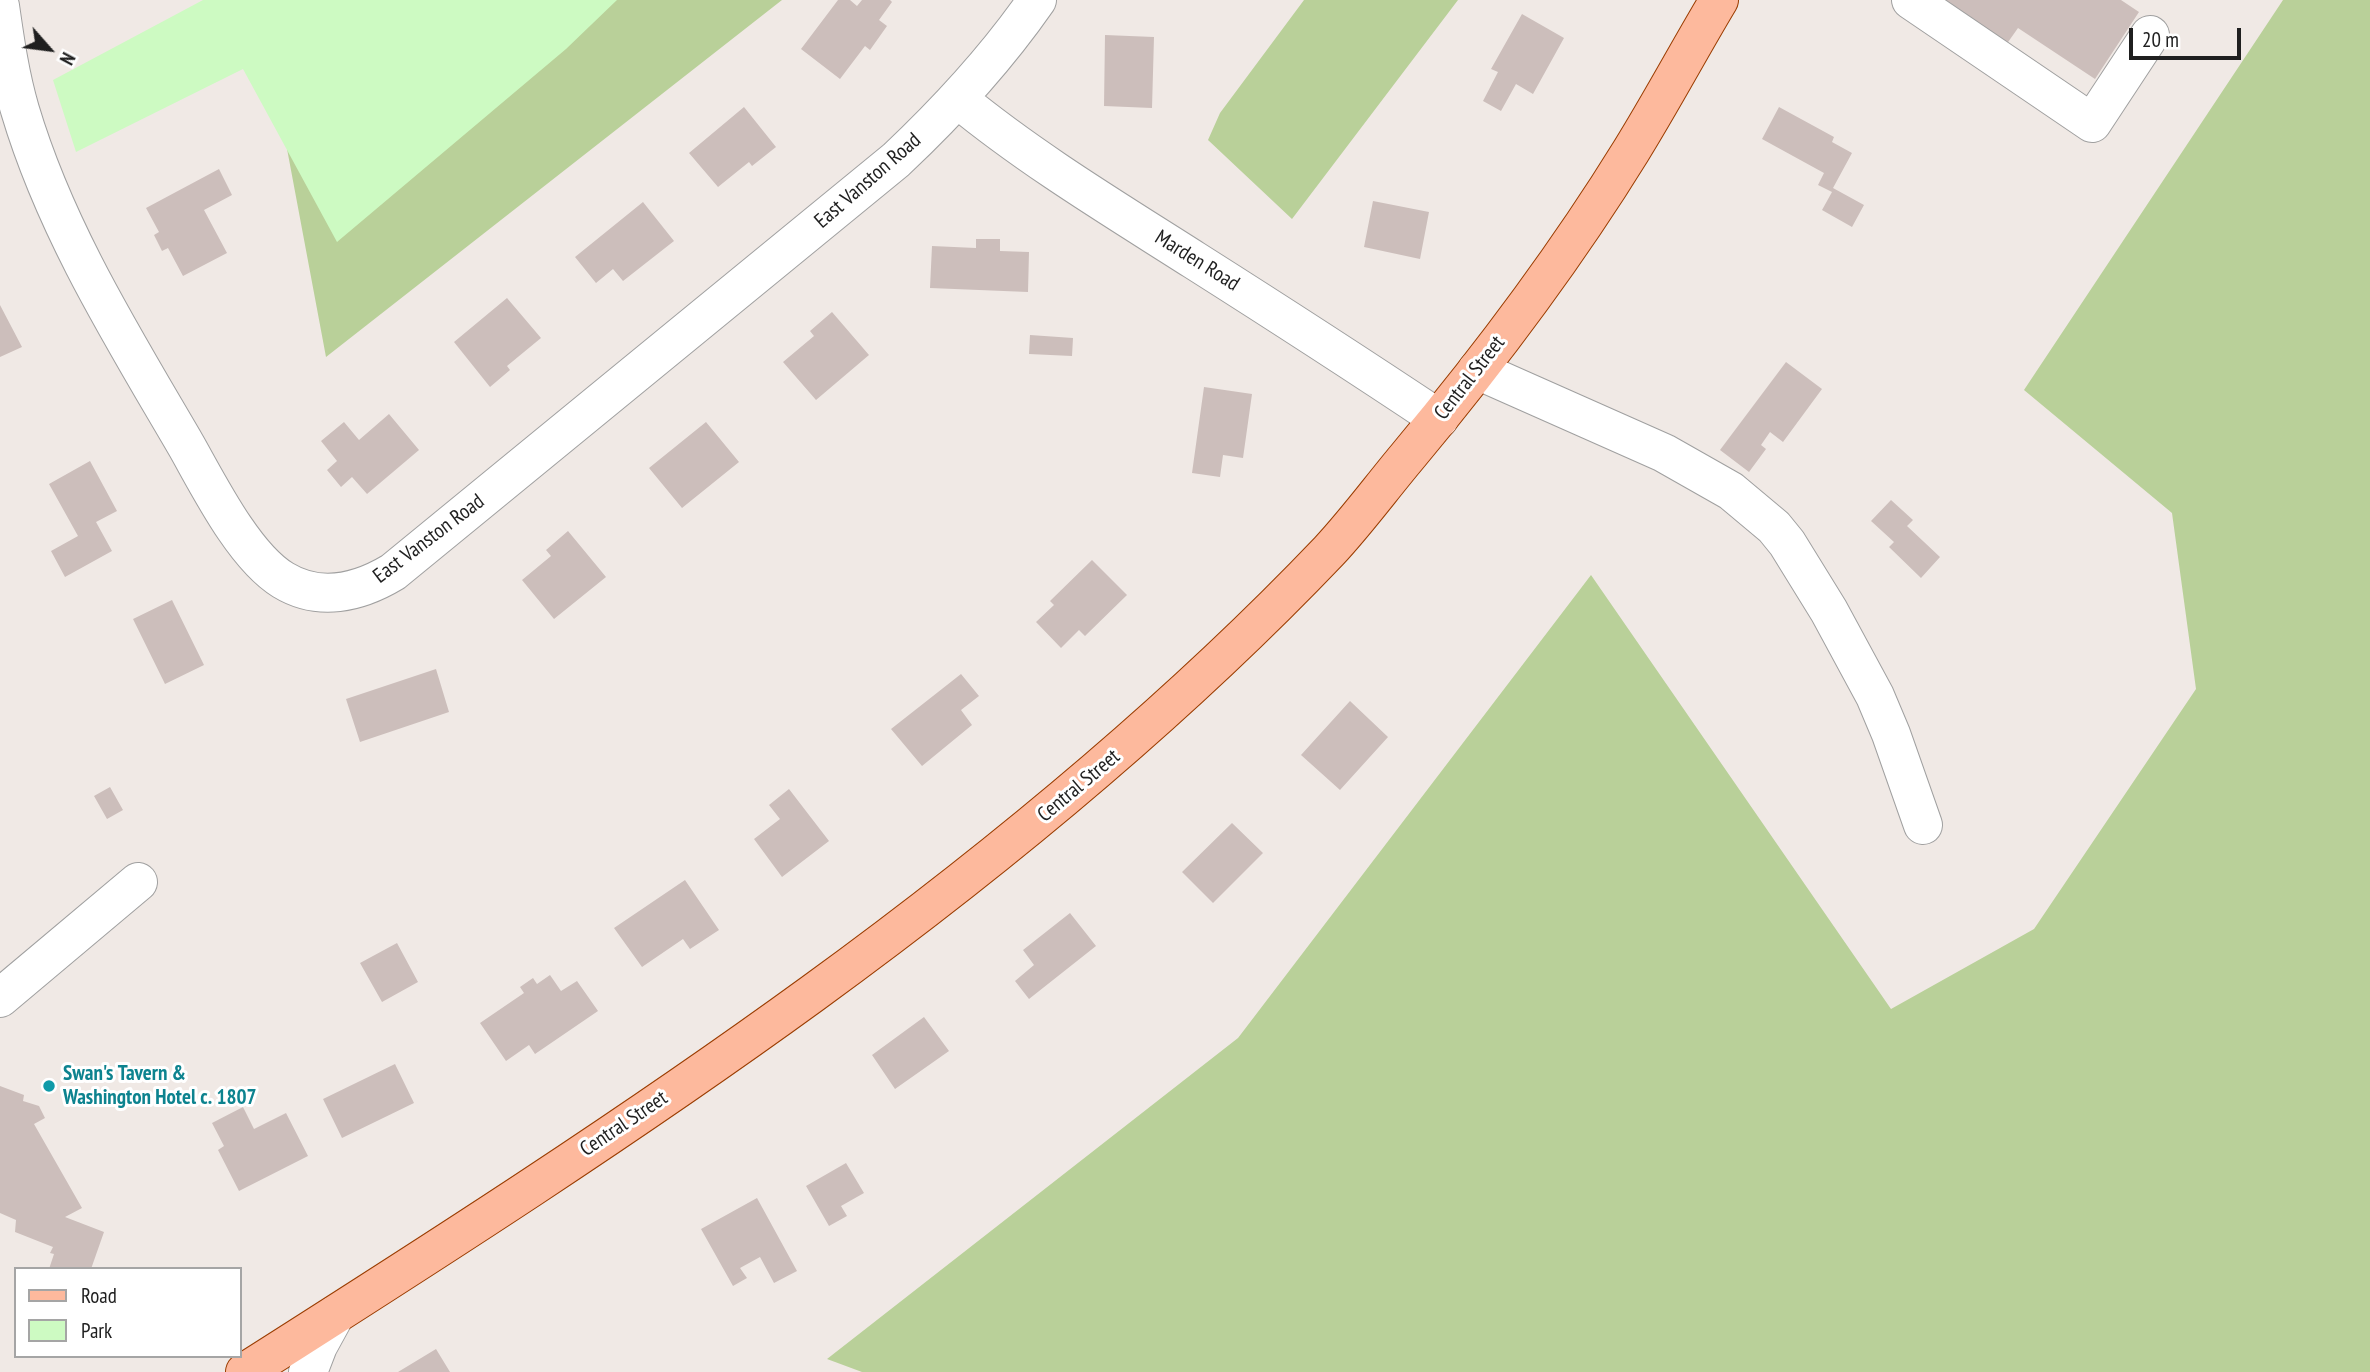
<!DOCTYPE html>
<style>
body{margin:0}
#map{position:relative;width:2370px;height:1372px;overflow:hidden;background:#f0e9e5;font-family:"PT Sans Narrow",sans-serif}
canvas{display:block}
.legend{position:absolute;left:14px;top:1267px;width:228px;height:91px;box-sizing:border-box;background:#fff;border:2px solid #a5a5a5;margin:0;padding:9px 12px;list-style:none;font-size:21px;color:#1f1f1f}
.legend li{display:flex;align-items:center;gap:14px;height:35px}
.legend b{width:35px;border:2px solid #a5a5a5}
.north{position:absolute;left:14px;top:14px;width:70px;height:70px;-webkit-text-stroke:5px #fff;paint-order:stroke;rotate:118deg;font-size:19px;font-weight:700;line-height:28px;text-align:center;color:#1f1f1f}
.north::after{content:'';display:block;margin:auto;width:24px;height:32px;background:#1f1f1f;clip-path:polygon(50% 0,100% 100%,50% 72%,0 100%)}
.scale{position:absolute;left:2129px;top:28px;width:112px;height:32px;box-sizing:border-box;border:4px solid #1f1f1f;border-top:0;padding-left:9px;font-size:21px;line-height:24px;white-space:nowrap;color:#1f1f1f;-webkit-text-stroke:5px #fff;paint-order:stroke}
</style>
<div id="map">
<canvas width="2370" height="1372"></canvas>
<ul class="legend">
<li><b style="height:9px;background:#fdb99d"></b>Road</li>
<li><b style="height:19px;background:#cdfac2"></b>Park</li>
</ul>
<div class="north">N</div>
<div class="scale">20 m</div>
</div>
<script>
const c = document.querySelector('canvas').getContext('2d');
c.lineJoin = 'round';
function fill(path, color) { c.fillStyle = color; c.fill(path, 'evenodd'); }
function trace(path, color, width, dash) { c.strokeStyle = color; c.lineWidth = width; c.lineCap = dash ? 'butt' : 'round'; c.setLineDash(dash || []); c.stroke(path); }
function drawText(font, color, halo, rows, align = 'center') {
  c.font = font + ' "PT Sans Narrow",sans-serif'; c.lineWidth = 6; c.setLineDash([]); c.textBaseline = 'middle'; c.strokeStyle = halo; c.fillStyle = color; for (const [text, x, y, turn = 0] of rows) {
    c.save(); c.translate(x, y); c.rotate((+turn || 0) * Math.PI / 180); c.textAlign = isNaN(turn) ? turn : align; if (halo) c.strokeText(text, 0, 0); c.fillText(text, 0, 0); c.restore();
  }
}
fill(new Path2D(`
 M256,0H782L326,357L264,26Z
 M1304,0H1458L1292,219L1208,140L1220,113Z
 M2283,0H2370V1372H862L827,1359L1238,1038L1591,575L1891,1009L2034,929L2196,689L2172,513L2024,390Z`), '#b9d099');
fill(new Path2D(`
 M203,0H617L566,49L337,242L243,69L76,152L53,80Z`), '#cdfac2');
fill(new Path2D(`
 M838,0H850L857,6L862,0H890L892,2L879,20L887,26L870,50L865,46L840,79L801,49Z
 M1927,0H2121L2139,12L2095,79L2018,28L2006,45Z
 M1522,14L1564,38L1533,94L1516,84L1501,111L1483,101L1498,72L1491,69Z
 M1105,35L1154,37L1152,108L1104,106Z
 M744,107L776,147L752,166L749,162L718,187L689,153Z
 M1779,107L1834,137L1832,142L1852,153L1833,188L1864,205L1852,227L1822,210L1832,192L1818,185L1824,173L1762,139Z
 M219,169L232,195L204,210L227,253L183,276L168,248L162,251L154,235L159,232L146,208Z
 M1373,201L1429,212L1420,259L1364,247Z
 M643,202L674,241L623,281L613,269L596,283L575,257Z
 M976,239H1000V251L1029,252L1028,292L930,288L932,246L976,248Z
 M507,298L541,338L507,366L510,370L490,387L454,342Z
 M0,305L22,347L0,357Z
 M832,312L869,355L816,400L783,362L814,336L810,331Z
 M1030,335L1073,338L1072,356L1029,354Z
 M1786,362L1822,389L1783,442L1770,432L1761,445L1766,449L1749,472L1720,450Z
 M1204,387L1252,394L1243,458L1223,455L1220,477L1192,473Z
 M389,414L419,450L367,494L352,477L341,487L327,470L337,461L321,441L344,422L359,440Z
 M706,422L739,462L682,508L649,468Z
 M90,461L117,511L96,522L112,551L65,577L51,551L78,536L49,484Z
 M1891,500L1913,520L1907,526L1940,557L1921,578L1889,547L1894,542L1871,521Z
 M568,531L606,577L554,619L522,580L551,556L546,550Z
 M1092,560L1127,595L1085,636L1079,630L1061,648L1036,622L1054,605L1050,601Z
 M172,600L204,665L165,684L133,619Z
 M436,669L449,712L360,742L346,699Z
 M961,674L979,696L961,710L972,725L922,766L891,729Z
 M1350,701L1388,737L1340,790L1301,755Z
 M110,787L123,810L107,819L94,796Z
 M789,789L829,841L782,877L754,839L780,819L769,805Z
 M1232,823L1263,853L1213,903L1182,872Z
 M685,880L719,930L690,949L683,939L642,967L614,928Z
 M1070,913L1096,946L1029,999L1015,981L1034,965L1023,950Z
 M397,943L418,982L382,1002L360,963Z
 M550,975L561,991L577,981L598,1011L535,1054L529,1045L506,1061L480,1023L524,993L520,987L533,978L537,984Z
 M924,1017L949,1051L895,1089L872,1055Z
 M395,1064L414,1103L342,1138L323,1099Z
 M0,1086L24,1095L23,1101L39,1106L45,1118L34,1124L82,1208L65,1217L104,1232L91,1269H49L54,1254L50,1253L53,1247L15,1232L16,1220L0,1213Z
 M243,1107L254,1129L286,1113L308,1156L239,1191L218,1150L224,1146L212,1123Z
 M846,1163L864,1193L841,1206L847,1216L829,1226L806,1186Z
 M757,1198L797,1271L774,1283L760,1257L740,1268L747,1278L733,1286L701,1229Z
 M436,1349L450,1372H398Z`), '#ccbebb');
const minor = new Path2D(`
 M1911,0L2092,123L2150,35
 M0,6C5,41 10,76 20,110C56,231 124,339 187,447C209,486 244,556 283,580C319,602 358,593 393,572L896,160C948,111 996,59 1037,0
 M958,99C1031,159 1114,209 1194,260C1276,312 1358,365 1439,419
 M1477,370L1664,453L1731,491L1774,527L1787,543L1829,611L1875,696L1891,734L1923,825
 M0,998L138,882
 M308,1372L318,1346L335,1315`);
const major = new Path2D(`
 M245,1372C624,1131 1017,878 1329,551C1357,521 1381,488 1407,457C1488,360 1565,258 1631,151C1662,101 1689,50 1719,0`);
trace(minor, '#a0a0a0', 40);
trace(major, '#9a3c00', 40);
trace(minor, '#fff', 38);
trace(major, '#fdb99d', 38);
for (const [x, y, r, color] of [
 [49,1086,7,"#0f9aa8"]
]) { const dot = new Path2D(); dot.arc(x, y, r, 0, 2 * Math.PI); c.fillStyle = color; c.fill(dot); trace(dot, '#fff', 2.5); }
drawText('21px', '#1f1f1f', '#fff', [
 ["East Vanston Road",868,181,-41],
 ["Marden Road",1197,261,32],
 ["Central Street",1470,378,-52],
 ["East Vanston Road",429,539,-37],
 ["Central Street",1079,786,-40],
 ["Central Street",624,1124,-34]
]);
drawText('bold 21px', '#0d838f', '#fff', [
 ["Swan's Tavern &",63,1074],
 ["Washington Hotel c. 1807",63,1098]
], 'left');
</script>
